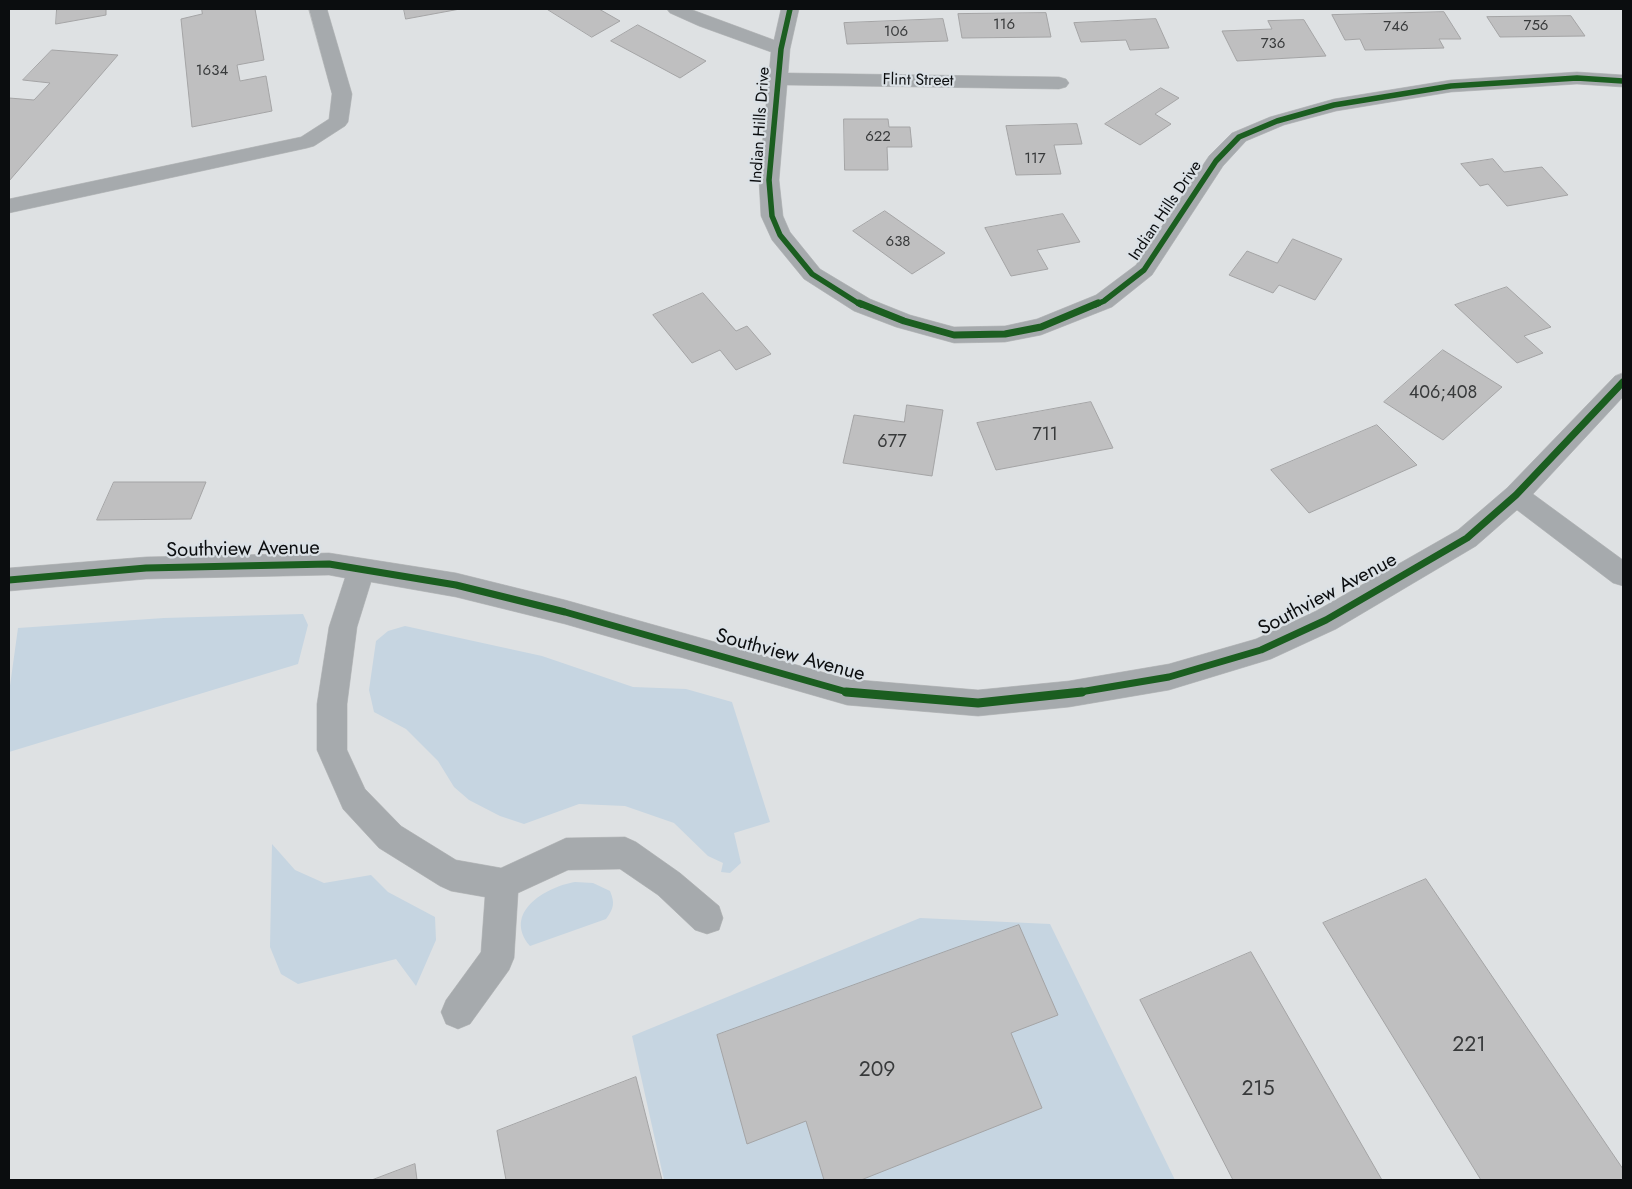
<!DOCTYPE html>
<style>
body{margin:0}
#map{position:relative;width:1632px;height:1189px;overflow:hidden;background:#dee1e3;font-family:Jost,sans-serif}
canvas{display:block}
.frame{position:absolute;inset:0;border:10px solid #0b0d0f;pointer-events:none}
</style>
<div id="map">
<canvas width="1632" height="1189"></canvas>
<div class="frame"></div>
</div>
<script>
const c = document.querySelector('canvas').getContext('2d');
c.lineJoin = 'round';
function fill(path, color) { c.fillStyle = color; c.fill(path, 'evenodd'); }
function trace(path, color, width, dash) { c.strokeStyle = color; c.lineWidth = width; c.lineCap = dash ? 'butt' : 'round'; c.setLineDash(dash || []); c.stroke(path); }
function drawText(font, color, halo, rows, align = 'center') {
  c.font = font + ' Jost,sans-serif'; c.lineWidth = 4.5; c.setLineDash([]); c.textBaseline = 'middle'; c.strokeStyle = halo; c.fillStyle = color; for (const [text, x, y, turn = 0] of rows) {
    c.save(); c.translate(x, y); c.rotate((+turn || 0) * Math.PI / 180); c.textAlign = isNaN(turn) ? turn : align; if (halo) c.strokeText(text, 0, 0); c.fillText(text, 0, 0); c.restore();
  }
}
fill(new Path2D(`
 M303,614L308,625L298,664L9,752V693L18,628L164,618Z
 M405,626L542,656L633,687L686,689L732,702L770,822L734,833L741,863L730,873L721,872L723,863L708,856L674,823L625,806L579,804L524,824L500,816L469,800L454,787L438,761L406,729L374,712L369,690L376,641L388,631Z
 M272,844L295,870L324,883L371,875L388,892L435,917L436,940L416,986L396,959L298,984L281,974L270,947Z
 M575,882L593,883L610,891C615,903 614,908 606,919L530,946C502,913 545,887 575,882Z
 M920,918L1050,924L1175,1180H664L632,1036Z`), '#c6d5e1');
const building = new Path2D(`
 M57,9H108H106V15L56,24Z
 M202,9H255L264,60L237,65L240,81L266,76L272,111L192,127L181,19L202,14Z
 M404,9H460L406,19Z
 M547,9H599L620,21L592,37Z
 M1444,12L1461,39H1439L1444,48L1365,50L1360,39L1345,40L1332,15Z
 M1046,13L1051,37L962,38L958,14Z
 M1571,16L1585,36L1500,37L1487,17Z
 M943,19L948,41L847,44L844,23Z
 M1156,19L1169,48L1130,50L1126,40L1081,42L1074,23Z
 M1304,20L1326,56L1237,61L1222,31L1272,29L1268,21Z
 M638,25L706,61L680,78L611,41Z
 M52,50L118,55L9,181V98L34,100L50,83L23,80Z
 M1161,88L1179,98L1155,114L1171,124L1140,145L1105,124Z
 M844,119H888L889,127H910L912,147H887L888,170H845Z
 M1077,124L1082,144L1054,145L1061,174L1016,175L1006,126Z
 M1493,159L1504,172L1542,167L1568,195L1507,206L1488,184L1480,186L1461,164Z
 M885,211L945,253L912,274L853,231Z
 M1063,214L1080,242L1037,250L1048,269L1011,276L985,228Z
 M1293,239L1342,259L1315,300L1279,285L1273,293L1229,275L1247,251L1277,263Z
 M1507,287L1551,327L1524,336L1543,353L1517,363L1455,305Z
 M703,293L736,331L747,326L771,354L736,370L720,350L692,363L653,315Z
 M1443,350L1502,387L1443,440L1384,402Z
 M1091,402L1113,448L996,470L977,423Z
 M907,405L943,410L932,476L843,463L854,415L904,422Z
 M1377,425L1417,465L1309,513L1271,470Z
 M114,482H206L191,519L97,520Z
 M1426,879L1623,1169V1180H1481L1323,923Z
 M1019,925L1058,1015L1011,1033L1042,1108L861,1180H824L806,1121L747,1144L717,1035Z
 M1251,952L1382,1180H1233L1140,1000Z
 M636,1077L662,1180H506L497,1131Z
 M415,1164L417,1180H372Z`);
fill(building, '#bfbfc0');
trace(building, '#a4a4a5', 1);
const minor = new Path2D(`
 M309,9H327L352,94L348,122L345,126L314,146L307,148L9,213V199L301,137L329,119L332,94Z
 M667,9H690L774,40L781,9H799L790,49L788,73L1059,77L1066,79L1069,83L1066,87L1059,89L787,85L779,180L783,216L790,232L820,269L870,299L910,315L954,327L1005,326L1037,319L1096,295L1136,265L1209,156L1232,133L1270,117L1334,99L1451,80L1577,72L1623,75V87L1577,84L1451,92L1336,111L1284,125L1246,141L1223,166L1152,275L1112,307L1041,335L1005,342L954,343L896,327L854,311L804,279L772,240L761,216L759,180L771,52L699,26L670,13Z
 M1623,373V397L1533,494L1623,560V586L1613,583L1517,510L1476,546L1336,629L1271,659L1169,690L1069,707L978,716L847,705L565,624L456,597L371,582L357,627L347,704V750L365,789L401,826L456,860L501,868L566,838L625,837L636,842L680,873L719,906L723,918L719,930L707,934L695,930L658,895L620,869L568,870L518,893L514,958L509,970L470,1024L458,1029L446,1024L441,1012L446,1000L481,952L485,897L451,891L440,886L379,848L343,809L317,750V704L329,627L345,578L329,575L146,579L9,591V568L146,557L329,553L456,573L565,600L847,679L978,690L1069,681L1169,664L1256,639L1316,611L1458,530L1507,488L1615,376Z`);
trace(minor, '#bdbfc0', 1);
fill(minor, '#a6aaad');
trace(new Path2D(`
 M790,9L781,49L769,180L772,216L780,235L812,274L861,305
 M1095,305L1104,301L1144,270L1216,161L1239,137L1277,121L1334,105L1451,86L1577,78L1623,81`), '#1b5e20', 5.5);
trace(new Path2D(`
 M859,303L904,321L954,335L1005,334L1041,327L1098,303
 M9,580L146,568L329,564L456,585L565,612L847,692L860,693
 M1074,693L1169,677L1261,650L1326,620L1467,538L1516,495L1623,382`), '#1b5e20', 7);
trace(new Path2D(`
 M846,692L978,703L1082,692`), '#1b5e20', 9);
drawText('15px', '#383a3b', null, [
 ["116",1004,25],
 ["756",1536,26],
 ["746",1396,27],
 ["106",896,32],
 ["736",1273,44],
 ["1634",212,71],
 ["622",878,137],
 ["117",1035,159],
 ["638",898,242]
]);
drawText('16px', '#0b0d0f', '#dbe1e6', [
 ["Flint Street",918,81,1],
 ["Indian Hills Drive",761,125,-86],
 ["Indian Hills Drive",1166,211,-56]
]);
drawText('18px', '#383a3b', null, [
 ["406;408",1443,394],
 ["711",1045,436],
 ["677",892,443]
]);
drawText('20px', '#0b0d0f', '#dbe1e6', [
 ["Southview Avenue",243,550,-1],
 ["Southview Avenue",1328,595,-28],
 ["Southview Avenue",790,656,15]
]);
drawText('21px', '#383a3b', null, [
 ["221",1469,1046],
 ["209",877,1071],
 ["215",1258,1090]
]);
</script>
